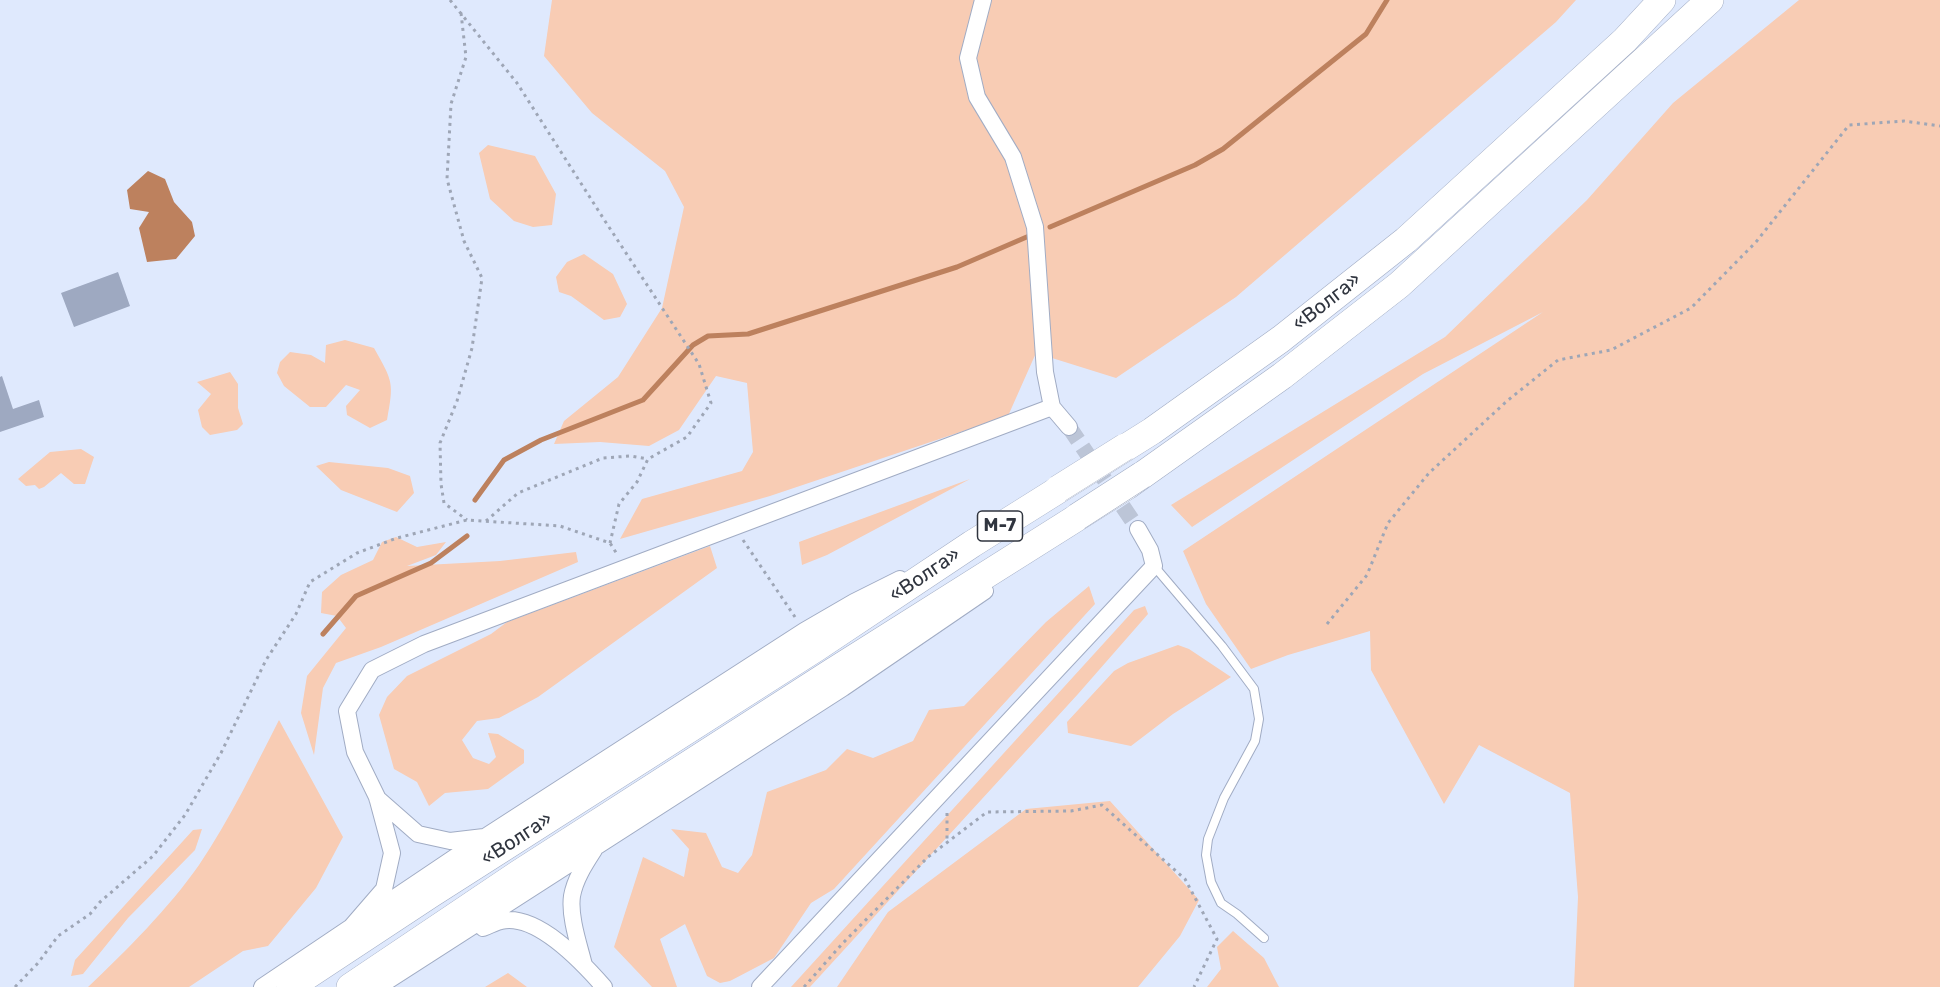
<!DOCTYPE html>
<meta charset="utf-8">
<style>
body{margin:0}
canvas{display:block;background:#dfe9fd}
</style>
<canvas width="1940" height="987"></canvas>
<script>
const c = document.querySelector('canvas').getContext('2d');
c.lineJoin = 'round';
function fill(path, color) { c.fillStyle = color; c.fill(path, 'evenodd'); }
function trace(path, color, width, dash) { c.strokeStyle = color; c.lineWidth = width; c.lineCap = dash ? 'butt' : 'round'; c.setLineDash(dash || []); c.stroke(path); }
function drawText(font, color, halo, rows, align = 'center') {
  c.font = font + ' Rubik,sans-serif'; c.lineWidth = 6; c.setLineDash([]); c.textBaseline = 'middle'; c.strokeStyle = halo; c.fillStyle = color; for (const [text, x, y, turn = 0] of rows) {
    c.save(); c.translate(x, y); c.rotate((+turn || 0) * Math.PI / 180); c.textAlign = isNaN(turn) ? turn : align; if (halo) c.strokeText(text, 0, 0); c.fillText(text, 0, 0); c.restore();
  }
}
fill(new Path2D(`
 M552,0H1576L1556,22L1236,297L1116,378L1036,353L1008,416L770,496L620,539L642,499L742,471L753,452L747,383L716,376L679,430L649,446L600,442L554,444L564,421L618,377L662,308L684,207L665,171L592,113L544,56Z
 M1799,0H1940V987H1574L1578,897L1570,793L1479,745L1444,804L1371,670L1370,631L1288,655L1251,669L1206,604L1183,551L1543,312L1423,374L1192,527L1171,505L1445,337L1587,200L1673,103Z
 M488,145L535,156L556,194L552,225L533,227L514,221L490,199L479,153Z
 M584,254L613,274L627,304L620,317L604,320L571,296L559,292L556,277L567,262Z
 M345,340L374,348C393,382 394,382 387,420L370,428L347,415L346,406L360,390L346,385L326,407H310L284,386L277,373L280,362L290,352L311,355L325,363L326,345Z
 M230,372L238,384V408L243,424L237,430L210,435L202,427L198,410L211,394L197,382Z
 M81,449L94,457L85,484H74L61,473L44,487L39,489L35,485L26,486L18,479L50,452Z
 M329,462L388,468L410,476L414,493L397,512L341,490L316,466Z
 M970,479L827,555L802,565L799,542Z
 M396,537L417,547L446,542L436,555L407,566L500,561L576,552L578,562L381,647L336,663L323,688L314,755L301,713L307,676L346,628L337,616L321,613L322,592L341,575L373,560L382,542Z
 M710,546L717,568L538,697L499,718L477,721L462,740L473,758L489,764L496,757L488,733L498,734L524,750V763L488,789L445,793L429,806L417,782L394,769L379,715L387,697L407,676L491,634L507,622Z
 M1089,586L1095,604L834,889L811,903L774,958L730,981L720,983L707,976L685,924L660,939L677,987H652L614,947L643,857L684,877L689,849L671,829L706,833L722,867L738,873L752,855L767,792L826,770L847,749L873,758L913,741L929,710L964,706L1046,622Z
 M1145,606L1148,614L1078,694L810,987H791L1134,610Z
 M1178,645L1189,649L1231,677L1173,714L1131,746L1068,733L1067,722L1114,671L1128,663Z
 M279,720L343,837L316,888L268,946L243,951L189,987H88C126,951 169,908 199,865C230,819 254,769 279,720Z
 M1110,801L1199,900L1180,936L1138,987H837L888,912L1026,809Z
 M202,829L195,850L128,918L83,974L71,976L75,960L193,830Z
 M1233,931L1264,958L1279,987H1207L1221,969L1217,947Z
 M508,973L527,987H485Z`), '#f8ccb4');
fill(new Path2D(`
 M148,171L165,179L174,202L192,222L195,236L176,259L147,262L139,228L149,212L130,209L127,190Z`), '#bd815e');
trace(new Path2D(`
 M1050,227L1195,165L1223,149L1366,34L1387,0
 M475,500L504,460L541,440L643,400L693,345L708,336L748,334L957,267L1029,236
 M323,634L356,596L431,563L467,536`), '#bd815e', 5);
fill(new Path2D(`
 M118,272L130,306L74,327L61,293Z
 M2,376L13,409L39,400L44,417L0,432V377Z`), '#9ea9c1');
trace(new Path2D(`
 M1069,427L1138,529`), '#bcc5d7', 16, [16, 8]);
const service = new Path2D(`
 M1154,566L1222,646L1254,689L1259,719L1255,741L1224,798L1208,839L1206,855L1211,882L1221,903L1237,914L1264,938`);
const minor = new Path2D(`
 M983,0L968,58L977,97L1013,157L1035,227L1045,372L1052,407
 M377,798L418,834L450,841L484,837
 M352,926L384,889L392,853L377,797L355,752L347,711L372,670L424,644L1052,407L1069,427
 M483,928C489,926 495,922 501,921C537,913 582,962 604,987
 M584,965C579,945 569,916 572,896C575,879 585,864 594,850
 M262,987L485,837L804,631L854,602L900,579
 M378,987L843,688L985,591
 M760,987L1154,566L1150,550L1138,529`);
const trunk = new Path2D(`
 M290,987L431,894L816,648L972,544L1152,431L1281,339L1406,240L1625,40L1662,0
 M350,987L518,874L832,672L1127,486L1282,376L1399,285L1710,0`);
trace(service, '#a1acc4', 10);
trace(minor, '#a1acc4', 18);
trace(trunk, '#a1acc4', 28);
trace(new Path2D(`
 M450,0L517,83L605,221L699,364L711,403L687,437L648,459L637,482L619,504L610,543
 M461,13L466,57L451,104L447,179L464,241L482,278L472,348L457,401L440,443L441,484L444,503L467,520
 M486,521L518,493L603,458L630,456L648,459
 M743,540L795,617
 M1327,624L1367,575L1388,523L1429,473L1507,401L1558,360L1611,350L1691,308L1756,242L1849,125L1904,121L1940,126
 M947,813V842
 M15,987L38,963L58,936L90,914L100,902L153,856L185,815L221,753L266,660L296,614L310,582L357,553L397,538L467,520L560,526L610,543L617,554
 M804,987L842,944L928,857L987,812L1071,811L1102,805L1185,879L1217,939L1194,987`), '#9ea6b6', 3, [3, 4.5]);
trace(service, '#fff', 8);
trace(minor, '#fff', 16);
trace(trunk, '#fff', 27);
const trunkBridge = new Path2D(`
 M1058,489L1125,447
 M1077,517L1142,475`);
trace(trunkBridge, '#a1acc4', 28, []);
trace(trunkBridge, '#fff', 27);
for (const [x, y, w] of [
 [1000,526,45]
]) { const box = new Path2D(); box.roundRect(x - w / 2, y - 15, w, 30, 4.5); c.fillStyle = '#fff'; c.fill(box); trace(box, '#30353f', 1.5); }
drawText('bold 18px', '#30353f', null, [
 ["М-7",1000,526]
]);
drawText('20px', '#30353f', '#fff', [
 ["«Волга»",1327,302,-38],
 ["«Волга»",925,575,-34],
 ["«Волга»",517,839,-33]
]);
</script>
